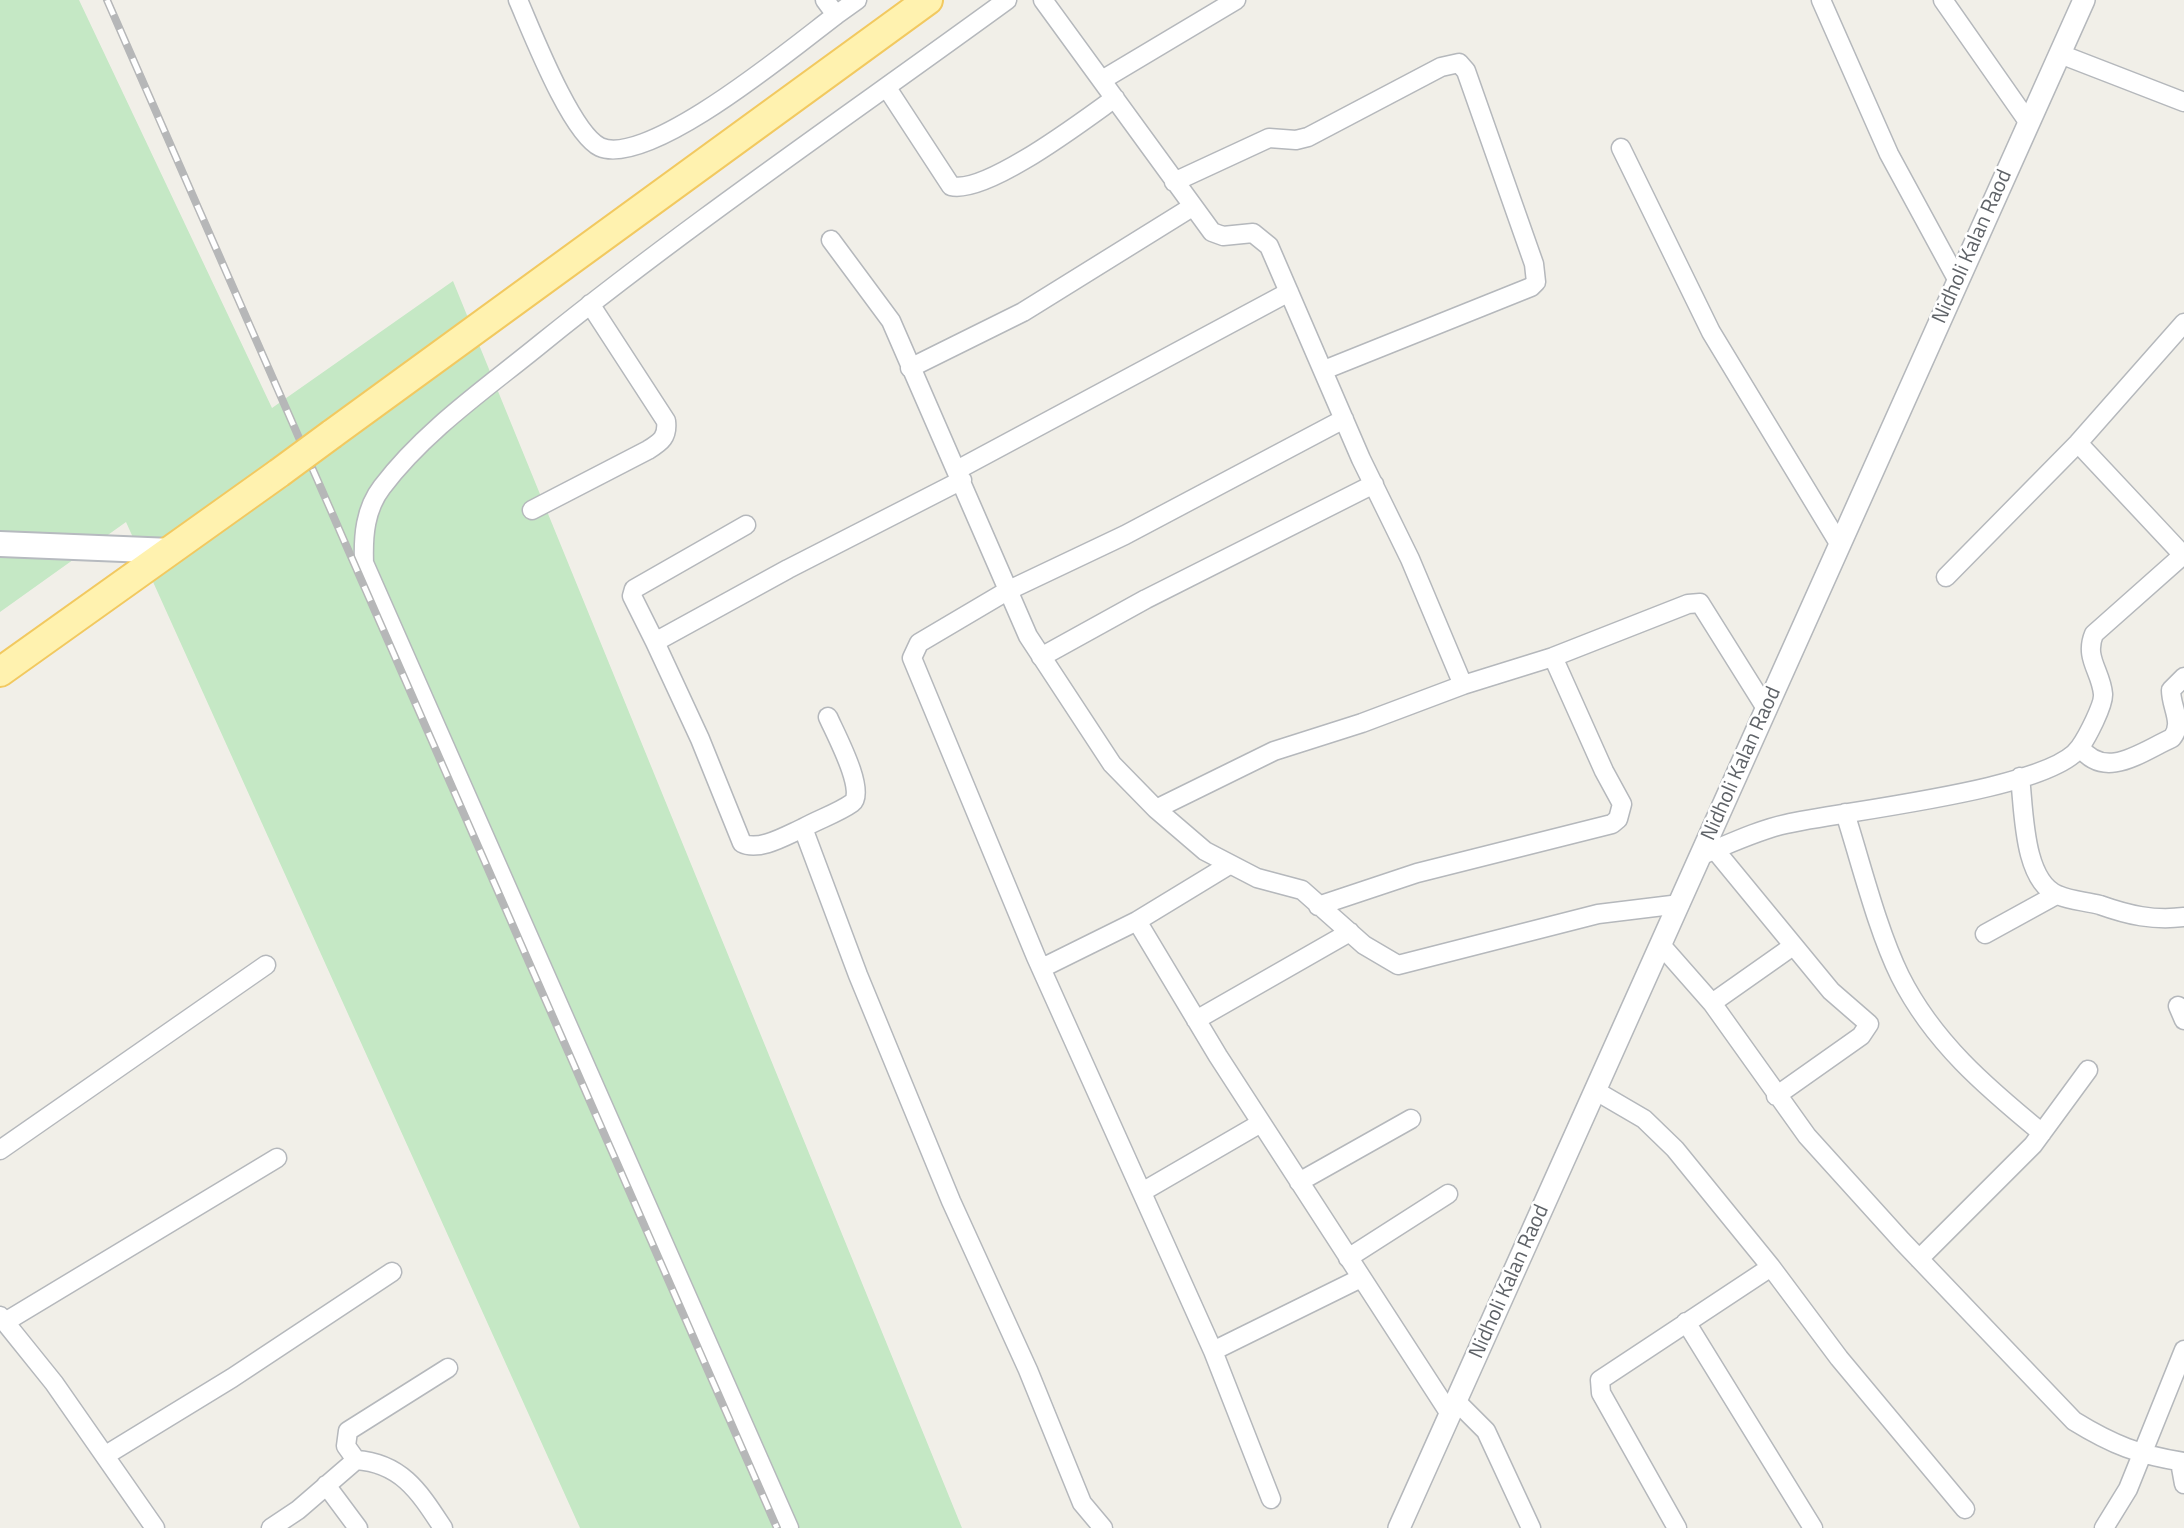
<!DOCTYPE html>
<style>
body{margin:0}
canvas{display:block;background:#f1efe8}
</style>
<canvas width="2184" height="1528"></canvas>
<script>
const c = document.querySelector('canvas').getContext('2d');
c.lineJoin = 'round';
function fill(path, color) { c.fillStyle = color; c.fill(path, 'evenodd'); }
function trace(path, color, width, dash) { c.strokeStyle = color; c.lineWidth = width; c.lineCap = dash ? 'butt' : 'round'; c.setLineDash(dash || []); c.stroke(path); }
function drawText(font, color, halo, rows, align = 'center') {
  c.font = font + ' "Titillium Web",sans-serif'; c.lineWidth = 5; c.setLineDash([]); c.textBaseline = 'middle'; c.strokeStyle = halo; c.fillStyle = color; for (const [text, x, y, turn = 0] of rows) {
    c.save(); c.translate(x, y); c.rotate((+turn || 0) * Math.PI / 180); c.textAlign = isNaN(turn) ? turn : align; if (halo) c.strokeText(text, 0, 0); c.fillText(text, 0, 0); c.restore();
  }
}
fill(new Path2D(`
 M0,0H79L272,408L453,281L962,1528H580L126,522L0,612Z`), '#c5e8c5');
const minor = new Path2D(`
 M518,0C532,32 571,133 600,147C648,169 796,45 836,15
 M825,0L836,15L857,0
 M1043,0L1212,232L1223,236L1253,233L1269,246L1361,459L1410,559L1463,685L1553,657L1688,604L1700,603L1767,710
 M1821,0L1889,154L1958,281
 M1943,0L2029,123
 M2060,54L2184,102
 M1102,80L1236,0
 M887,88L951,186C986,195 1084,120 1115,98
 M1621,148L1711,332L1840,545
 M1174,182L1269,138L1296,140L1308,137L1441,67L1459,63L1466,71L1534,264L1536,282L1531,287L1324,370
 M831,240L891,321L1028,636L1112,764L1156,809L1274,751L1362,723L1463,685
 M910,368L1023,312L1192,207
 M1344,419L1125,535L1007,591L919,643L912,658L1036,957L1213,1351L1361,1278
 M2078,443L2184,556
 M957,470L1289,292
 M962,480L788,569L655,642L700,739L742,843C759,852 787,835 803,828L858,975L951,1201L1028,1370L1082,1503L1103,1528
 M532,510L648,450C661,442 668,437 666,421L590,304
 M1946,577L2078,443L2184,323
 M655,642L632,596L634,589L746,525
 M1041,657L1146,599L1374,484
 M2080,747C2105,781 2141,752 2172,738C2184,723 2171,708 2171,690L2184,677
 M2020,777C2024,810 2023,881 2058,895C2071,901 2086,901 2100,905C2128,915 2154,921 2184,917
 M1156,809L1205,851L1257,878L1302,890L1364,945L1398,965L1598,914L1680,904
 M1845,813C1861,863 1877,929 1900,976C1933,1042 1986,1087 2042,1133
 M803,828C819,819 838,813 852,803C867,792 834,731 828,717
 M1715,850L1831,991L1869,1024L1861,1036L1776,1096
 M1702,855C1729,844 1758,830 1786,824C1841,811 2052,790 2080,747C2087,737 2104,705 2103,694C2101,671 2084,658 2094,634L2183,555
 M1229,865L1137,921L1218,1056L1450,1414
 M1318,906L1417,873L1612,824L1618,819L1622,804L1604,771L1553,657
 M1985,934L2056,895
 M1661,945L1712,1003L1807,1136L1902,1241L2074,1421C2113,1445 2139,1455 2184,1462
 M1042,968L1137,921
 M1712,1003L1793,946
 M2178,1006L2184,1020
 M1196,1020L1350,932
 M1596,1091L1644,1119L1675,1149L1771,1267L1839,1358L1965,1509
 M0,1150L266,965
 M1299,1182L1411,1119
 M1142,1192L1261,1123
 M1348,1258L1448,1194
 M1919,1259L2033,1145L2088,1070
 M0,1316L54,1383L155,1528
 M5,1322L277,1158
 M1686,1322L1813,1528
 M1213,1351L1271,1499
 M1456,1401L1486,1431L1531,1528
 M106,1455L232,1378L392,1272
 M356,1460L346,1446L348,1431L448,1368
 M2180,1462L2184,1484
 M326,1485L358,1528
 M271,1528L298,1510L356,1460C402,1463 420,1493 443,1528
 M789,1528L364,563C363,536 365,509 382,487C425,430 488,387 543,342C692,222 852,113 1007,0
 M1677,1528L1601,1393L1600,1380L1771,1267
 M2104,1528L2128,1489L2184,1350`);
const tertiary = new Path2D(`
 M1399,1528L2084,0`);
const secondary = new Path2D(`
 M0,544L172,551`);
const primary = new Path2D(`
 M332,434L928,0
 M0,672L279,473`);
trace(minor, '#b5b8bc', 21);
trace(tertiary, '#b5b8bc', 24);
trace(secondary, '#b6babf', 28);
trace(primary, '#f2c960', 32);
trace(minor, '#fff', 18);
trace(tertiary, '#fff', 21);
trace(secondary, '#fff', 24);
trace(primary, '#fff2af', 28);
const rail = new Path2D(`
 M107,0L777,1528`);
trace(rail, '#b6b7b8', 8);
trace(rail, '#fff', 5, [16]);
const primaryBridge = new Path2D(`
 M279,473L332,434`);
trace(primaryBridge, '#f2c960', 32, []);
trace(primaryBridge, '#fff2af', 28);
drawText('21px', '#5f6368', '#fff', [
 ["Nidholi Kalan Raod",1973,247,-66],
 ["Nidholi Kalan Raod",1742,764,-66],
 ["Nidholi Kalan Raod",1510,1282,-66]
]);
</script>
